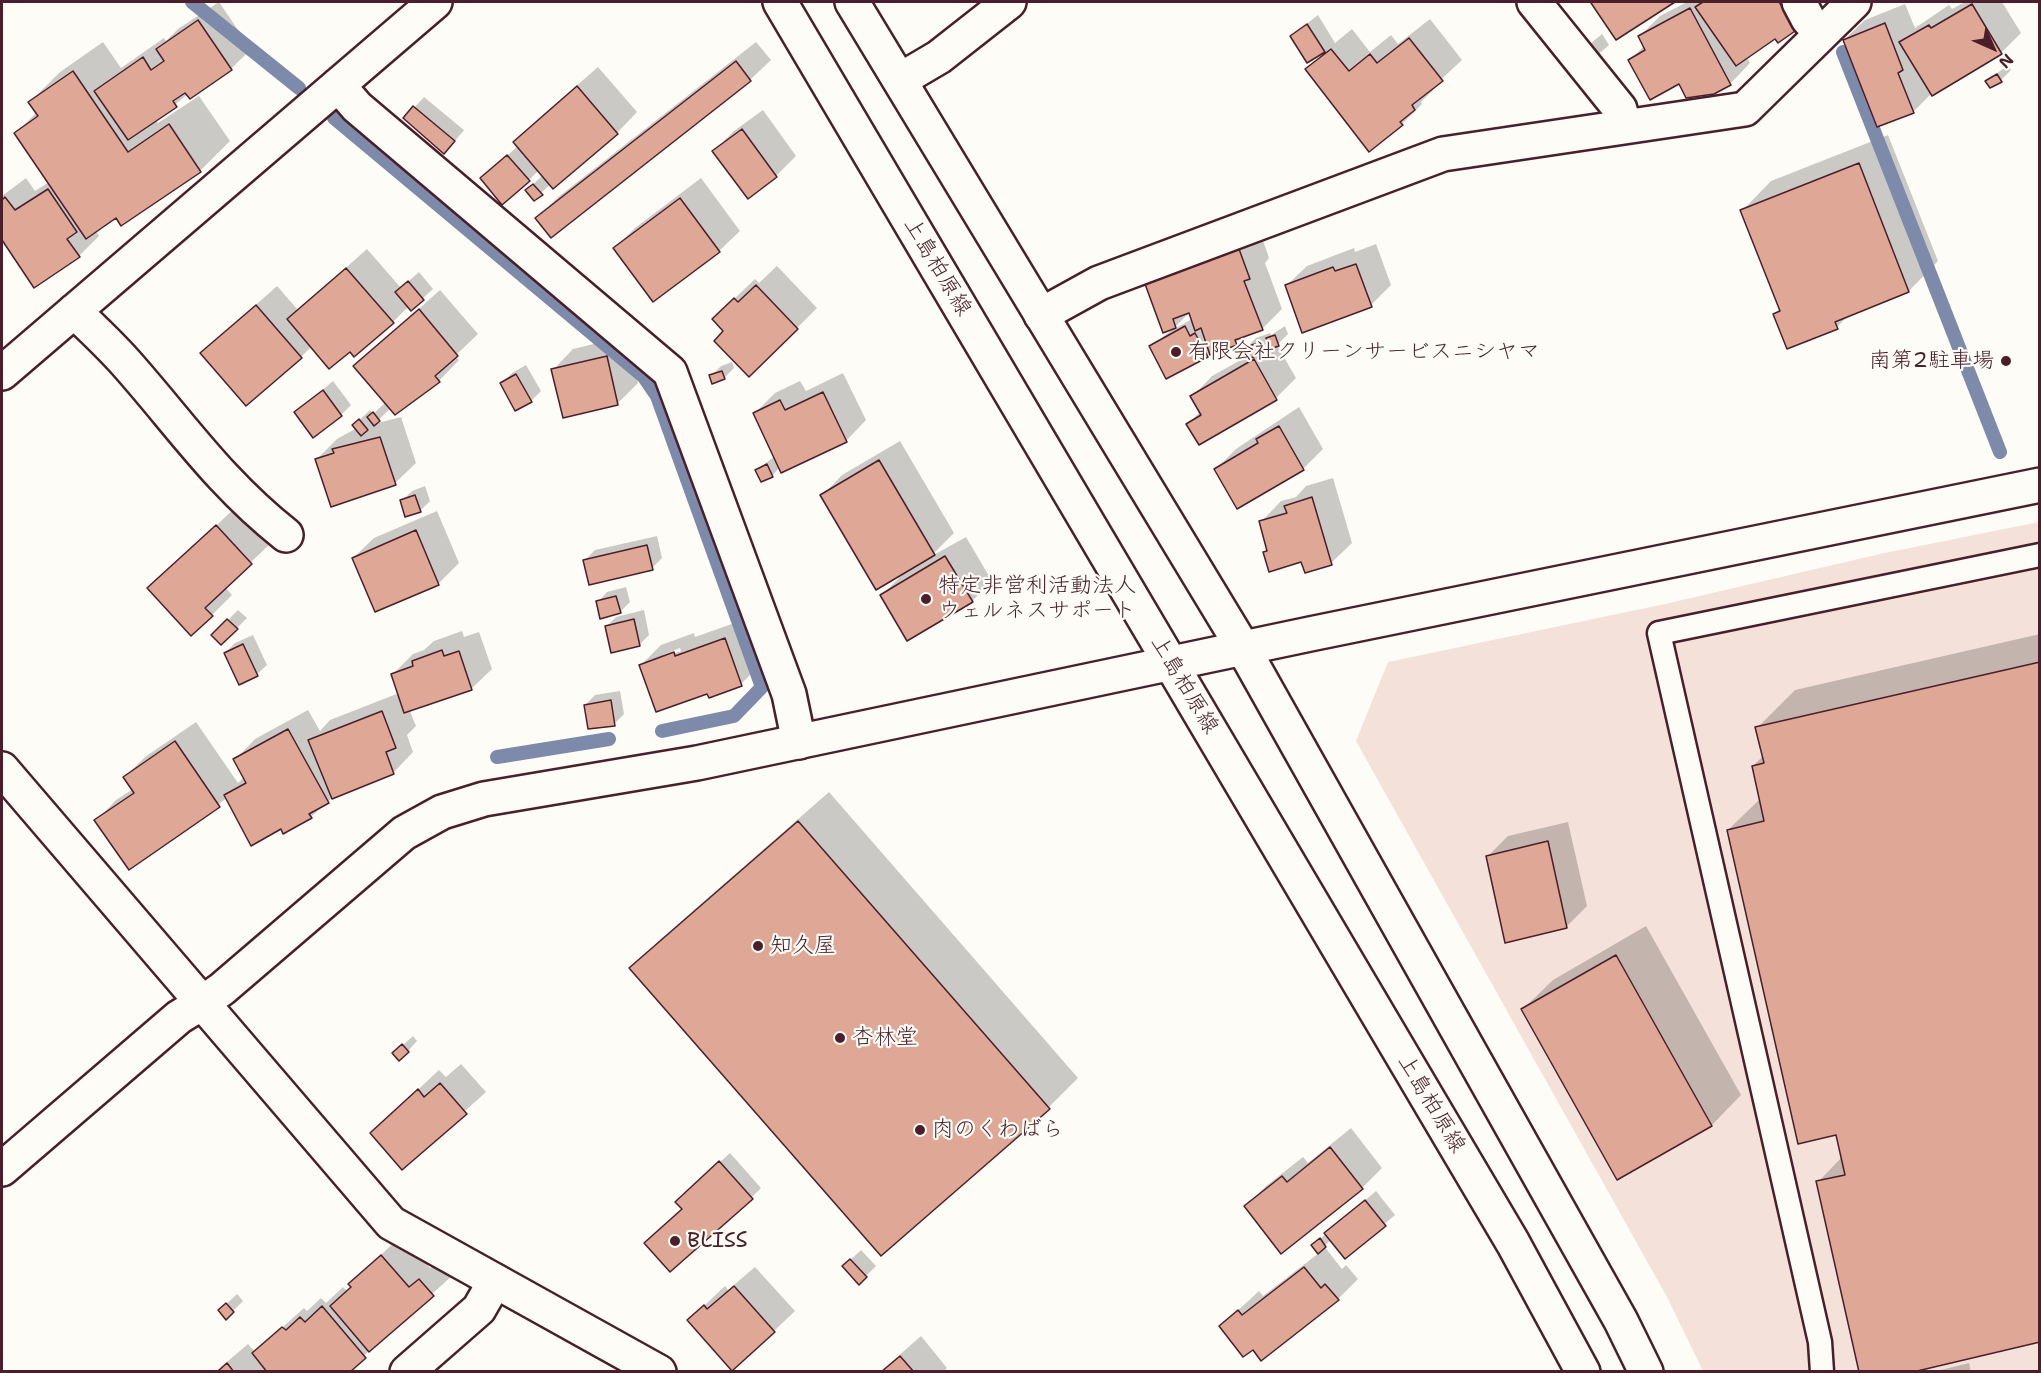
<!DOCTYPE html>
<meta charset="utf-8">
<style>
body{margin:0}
#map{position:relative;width:2041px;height:1373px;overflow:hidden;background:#fdfcf7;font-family:"Shantell Sans",sans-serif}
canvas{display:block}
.frame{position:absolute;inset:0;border:3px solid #4a1f2b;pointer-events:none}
.north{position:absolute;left:1963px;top:18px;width:60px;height:60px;-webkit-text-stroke:4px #fdfcf7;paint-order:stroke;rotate:135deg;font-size:16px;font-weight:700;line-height:24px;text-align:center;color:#4a1f2b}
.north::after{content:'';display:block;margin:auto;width:21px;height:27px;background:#4a1f2b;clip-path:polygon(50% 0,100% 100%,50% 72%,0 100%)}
</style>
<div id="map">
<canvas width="2041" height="1373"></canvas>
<div class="frame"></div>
<div class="north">N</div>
</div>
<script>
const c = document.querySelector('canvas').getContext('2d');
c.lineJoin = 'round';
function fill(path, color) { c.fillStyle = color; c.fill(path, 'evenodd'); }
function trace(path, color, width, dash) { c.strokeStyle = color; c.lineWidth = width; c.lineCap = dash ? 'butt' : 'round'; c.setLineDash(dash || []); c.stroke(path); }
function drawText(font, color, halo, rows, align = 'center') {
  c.font = font + ' "Shantell Sans","Klee One",sans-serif'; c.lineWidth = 4.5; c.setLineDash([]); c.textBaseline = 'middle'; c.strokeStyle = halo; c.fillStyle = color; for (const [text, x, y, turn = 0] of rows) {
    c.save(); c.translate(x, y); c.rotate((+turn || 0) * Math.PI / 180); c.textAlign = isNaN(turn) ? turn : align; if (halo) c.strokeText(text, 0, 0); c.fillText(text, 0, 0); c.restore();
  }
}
fill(new Path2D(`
 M2039,522V1371H1703L1667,1297L1356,741L1388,662L1665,604L1880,554Z`), '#f4e2da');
fill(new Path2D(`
 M219,2L251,49L231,69L188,94L156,120L158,123L199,96L230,141L200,171L96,231L99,236L79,256L34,286L2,237V196L26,178L35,191L49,182L16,133L37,112L30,102L60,72L103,42L121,68L164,38L166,41L178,29Z
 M1594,2H1672L1616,38L1593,3Z
 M1687,2H1813L1775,37L1747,57L1750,63L1730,84L1680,82L1630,60L1645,45L1640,36L1660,16Z
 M1965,2H2002L2021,33L2001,53L1932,93L1913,112L1844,40L1865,20L1905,4L1915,28L1949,5L1952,9Z
 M1318,15L1335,43L1352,29L1370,52L1391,35L1398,44L1430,19L1462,60L1433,87L1434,89L1421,102L1422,104L1402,124L1307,69L1326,51L1307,61L1291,36Z
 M1602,34L1609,45L1593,59L1585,48Z
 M756,42L771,60L750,80L551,236L537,218L557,198Z
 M2008,65L2011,70L2001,80L1987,81Z
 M598,67L637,112L617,133L553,187L551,184L534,199L527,190L543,175L539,170L529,180L492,169L518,146L515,142L535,122Z
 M424,97L464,130L454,142L405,118Z
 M763,110L796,156L776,176L714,151L734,131Z
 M1888,135L1938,261L1909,291L1850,314L1837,327L1775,314L1780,308L1742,211L1771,181Z
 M701,178L740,231L719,251L653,300L615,248L635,228Z
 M1259,229L1269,258L1265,263L1282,309L1262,329L1207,356L1151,346L1172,330L1146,284L1167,264ZM1190,312L1192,319L1174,329V328Z
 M1376,244L1391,285L1371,305L1286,286L1307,266L1354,248L1355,252Z
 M367,249L401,288L419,272L433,289L411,309L409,306L393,322L350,350L312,346L301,357L202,353L277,286L298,310Z
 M777,266L817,308L797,328L725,331L734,299L755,279L759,283Z
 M440,290L478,334L455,356L459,360L439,381L391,408L374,424L401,417L416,463L395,483L317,459L337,439L357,428L354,425L370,410L373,414L386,402L355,366Z
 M1285,326L1288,334L1277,345L1296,378L1276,398L1199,443L1188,424L1200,412L1192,397L1212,376L1248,356L1246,348L1256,338L1270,333L1271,335Z
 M627,336L638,383L618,403L553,370L573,349Z
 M732,362L734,368L724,378L711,376L721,366Z
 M526,365L541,391L531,401L502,383L512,373Z
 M843,373L866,420L846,441L780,467L772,476L757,470L775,456L755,413L775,393L800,381L806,391Z
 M333,381L351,405L341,415L296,412Z
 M1299,407L1323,449L1303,469H1216L1236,449Z
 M900,441L954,533L930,557L966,537L992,581L972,601L882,595L905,572L822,496L842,475Z
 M1333,478L1352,543L1331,563L1265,552L1268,549L1261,522L1281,501L1296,497L1306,486Z
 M425,486L430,501L420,511L402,501L412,491Z
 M237,506L271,543L225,587L232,595L212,615L150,588Z
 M437,511L459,563L439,583L376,610L353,558L374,538Z
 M657,536L662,558L652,568L585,560L595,550Z
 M626,587L630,602L620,612L598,602L607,592Z
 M238,610L247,618L222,643L213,635Z
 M644,610L649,635L639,645L606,627L616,617Z
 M746,619L761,664L741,684L708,692L640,666L661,645L694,633L695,637ZM680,648L681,651L663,658V655Z
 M462,631L464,637L479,632L492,669L471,689L409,709L416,726L407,735L413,752L393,773L333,797L311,817L281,827L227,798L129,868L96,821L116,800L133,789L125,777L145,757L196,722L238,783L244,777L235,760L255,739L308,710L320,731L330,720L399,693L393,674L413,654L424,650L434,641Z
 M2040,634V1341L1818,1182L1842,1157L1837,1133L1728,830L1761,798L1753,766L1763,756L1757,728L1795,690Z
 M253,635L267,665L257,674L239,683L225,653L235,643Z
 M620,691L624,714L614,724L585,705L595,695Z
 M829,792L1078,1078L1049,1107L881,1254L632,968L661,939Z
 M1568,822L1587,906L1566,927L1488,856L1508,836Z
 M1646,926L1741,1095L1712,1125L1617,1178L1523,1009L1553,980Z
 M413,1036L417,1041L408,1051L394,1053Z
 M461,1064L486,1092L402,1168L372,1133L439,1070L446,1077Z
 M1351,1128L1382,1168L1362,1188L1246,1206L1266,1186L1303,1157L1308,1163Z
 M730,1153L761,1188L751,1198L683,1209L687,1192Z
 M1376,1191L1395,1215L1345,1257L1331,1240L1324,1246L1342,1269L1346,1265L1358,1279L1338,1299L1253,1348L1221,1326L1259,1291L1263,1296L1319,1253L1313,1245Z
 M402,1235L430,1268L440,1260L453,1275L346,1372H215L248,1344L255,1352L304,1308L307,1311L321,1298L326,1303L343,1287L347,1291L352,1286L350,1284Z
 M861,1250L876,1266L859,1283L844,1266Z
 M755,1267L795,1311L774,1331L689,1320L725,1286L728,1290Z
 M237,1294L243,1301L233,1311L220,1310Z
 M921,1336L947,1368L943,1372H880Z
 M1969,1363L1971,1372H1933Z`), '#0003');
trace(new Path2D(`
 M192,2L299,88
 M1843,52L2000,452
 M334,118L644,377L657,396L762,687L734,716L662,731
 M497,757L609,739`), '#7e8aaa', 14);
const building = new Path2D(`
 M1593,2H1675L1616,40L1591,3Z
 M1703,2H1779L1798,29L1778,43L1775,39L1736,66L1695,7Z
 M1972,4L2002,54L1932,96L1899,42L1929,25L1931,28Z
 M1690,8L1731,85L1714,94L1686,98L1679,84L1650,100L1628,60L1645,50L1638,36Z
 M198,20L232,70L190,99L185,93L173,101L177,107L128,140L94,91L143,57L151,70L164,61L156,49Z
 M1885,23L1903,70L1898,73L1914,113L1877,127L1843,40Z
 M1307,24L1325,52L1307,63L1290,36Z
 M1409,38L1443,81L1412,105L1415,110L1400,122L1403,125L1369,152L1305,69L1331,49L1349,71L1370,54L1377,63Z
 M736,61L751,81L551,238L535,218Z
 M73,71L128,152L169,124L201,172L121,226L116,218L86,239L14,133L38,116L28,102Z
 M1997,74L2002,82L1990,88L1985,81Z
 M577,86L618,134L553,189L513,142Z
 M413,106L455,141L444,154L403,118Z
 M742,129L777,177L748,199L712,151Z
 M507,155L530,181L502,205L480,178Z
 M1859,163L1909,292L1835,322L1838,329L1787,349L1773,314L1780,311L1740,210Z
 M533,184L543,195L534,201L525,190Z
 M48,189L77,232L67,239L80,257L34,288L2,240V200L5,197L15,210Z
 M680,198L720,252L653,302L613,248Z
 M1239,249L1250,279L1244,281L1263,330L1235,340L1237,345L1210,355L1201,328L1195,331L1189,313L1173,319L1176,328L1163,333L1145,284Z
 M1356,264L1372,307L1302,333L1285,285L1333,267L1335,271Z
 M346,268L394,323L354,357L350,352L329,369L287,319Z
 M408,281L424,300L411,311L395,292Z
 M756,285L798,329L749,377L714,341L723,331L712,319L734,298L738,302Z
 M256,305L302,358L246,406L200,353Z
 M419,309L458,356L435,376L440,382L395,415L353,366Z
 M1185,326L1190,336L1195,333L1208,357L1166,379L1149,346Z
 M1275,335L1279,346L1270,349L1266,338Z
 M1260,342L1264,353L1248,359L1244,348Z
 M607,356L618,405L563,418L551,369Z
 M1254,359L1277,400L1199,445L1186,424L1201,415L1190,396Z
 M722,371L725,379L712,384L709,375Z
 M516,374L532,402L515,411L500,383Z
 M323,390L342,416L313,438L294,412Z
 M823,392L847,442L781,473L753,413L780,400L785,410Z
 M373,412L380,421L374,426L367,417Z
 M359,419L368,430L361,436L352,425Z
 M1279,426L1304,470L1237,509L1214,469L1258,443L1256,439Z
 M380,437L396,485L331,507L315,459L334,453L332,449Z
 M879,460L935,555L876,590L820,495Z
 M767,464L773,477L761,482L755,470Z
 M415,495L421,512L405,517L400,500Z
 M1312,497L1332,565L1305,573L1301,562L1269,572L1263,552L1267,551L1259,521L1287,513L1284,506Z
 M216,525L252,564L205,608L213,616L191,636L147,588Z
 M416,530L439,585L375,612L352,558Z
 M647,545L653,570L589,585L583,560Z
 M945,556L973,602L907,641L880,595Z
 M616,596L621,613L600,619L596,601Z
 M227,619L238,629L221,645L211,635Z
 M634,619L640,646L611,653L605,626Z
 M725,638L742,686L709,698L707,694L656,712L639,665L674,652L675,656Z
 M243,644L258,676L239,685L224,653Z
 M442,650L444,656L459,651L472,690L404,713L391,674L413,666L412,661Z
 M2040,662V1342L1913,1372H1859L1816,1181L1845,1175L1836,1135L1798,1144L1727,830L1764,821L1752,766L1764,763L1755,727Z
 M611,700L615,726L588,729L584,705Z
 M382,711L396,748L386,752L394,774L332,799L308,740Z
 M288,729L329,803L309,814L312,818L283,834L281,829L251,846L224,795L246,783L233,759Z
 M175,741L220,807L129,870L94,820L134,793L123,777Z
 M798,821L1050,1109L881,1256L629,968Z
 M1548,841L1567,928L1505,943L1486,856Z
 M1616,955L1712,1126L1617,1180L1521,1009Z
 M402,1044L409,1052L399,1061L392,1053Z
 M440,1083L467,1114L402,1170L370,1133L418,1089L424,1097Z
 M1330,1147L1363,1189L1281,1254L1244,1206L1282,1176L1287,1182Z
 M719,1161L753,1199L670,1272L644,1243L682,1209L675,1202Z
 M1365,1200L1386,1226L1345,1259L1324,1233Z
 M1320,1238L1326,1247L1318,1254L1311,1245Z
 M381,1255L409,1287L419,1279L434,1296L369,1352L330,1306L351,1287L348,1284Z
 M850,1259L867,1277L859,1285L842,1266Z
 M1304,1267L1321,1288L1325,1284L1339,1300L1261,1361L1253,1350L1243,1357L1219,1326L1238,1310L1242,1315Z
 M734,1286L775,1332L732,1371L687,1320L704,1305L707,1309Z
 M226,1303L234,1312L226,1320L218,1310Z
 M322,1306L366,1358L350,1372H267L252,1353L282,1327L286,1330L300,1317L305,1322Z
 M900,1356L914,1372H881Z
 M227,1363L234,1372H217Z`);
fill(building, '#dea796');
trace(building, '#4a1f2b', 1.5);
const lane = new Path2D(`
 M1822,1372L1820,1342L1659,633L2040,555`);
const street = new Path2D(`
 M1534,2L1620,109L1623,127
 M1799,2L1808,19L1821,34
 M900,80L939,57L1009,2
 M338,85L357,107L670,372L789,694L799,742
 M74,311C92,328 110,345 126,363C181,425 219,482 286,535
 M1041,315L1099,283L1443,154L1745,109L1854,2
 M2,373L435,2
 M2,1169L179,1017L202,1003
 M407,1372L479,1309L495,1281`);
const secondary = new Path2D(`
 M780,2L1513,1243L1583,1372
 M852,2L1243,648L1621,1321L1646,1372
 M2,769L391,1223L659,1372
 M202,1003L222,989L404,833L442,812L484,799L697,763L1310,634L2040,485`);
trace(lane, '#4a1f2b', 27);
trace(street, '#4a1f2b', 38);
trace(secondary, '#4a1f2b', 38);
trace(lane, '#fdfcf7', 22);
trace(street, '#fdfcf7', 33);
trace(secondary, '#fdfcf7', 33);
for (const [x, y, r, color] of [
 [1176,352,6,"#4a1f2b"],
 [2006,361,6,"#4a1f2b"],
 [926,599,6,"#4a1f2b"],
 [758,946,6,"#4a1f2b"],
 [840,1038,6,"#4a1f2b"],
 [920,1130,6,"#4a1f2b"],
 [675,1241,6,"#4a1f2b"]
]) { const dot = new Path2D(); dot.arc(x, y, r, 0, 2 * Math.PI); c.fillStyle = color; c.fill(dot); trace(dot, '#fdfcf7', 2); }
drawText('22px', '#4a1f2b', '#fdfcf7', [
 ["上島柏原線",937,267,59],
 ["上島柏原線",1184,685,59],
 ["上島柏原線",1431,1104,59]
]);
drawText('22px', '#4a1f2b', '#fdfcf7', [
 ["有限会社クリーンサービスニシヤマ",1188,352],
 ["南第2駐車場",1994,361,"right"],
 ["特定非営利活動法人",938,586],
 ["ウェルネスサポート",938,611],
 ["知久屋",770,946],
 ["杏林堂",852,1038],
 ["肉のくわばら",932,1130],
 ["BLISS",687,1241]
], 'left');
</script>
